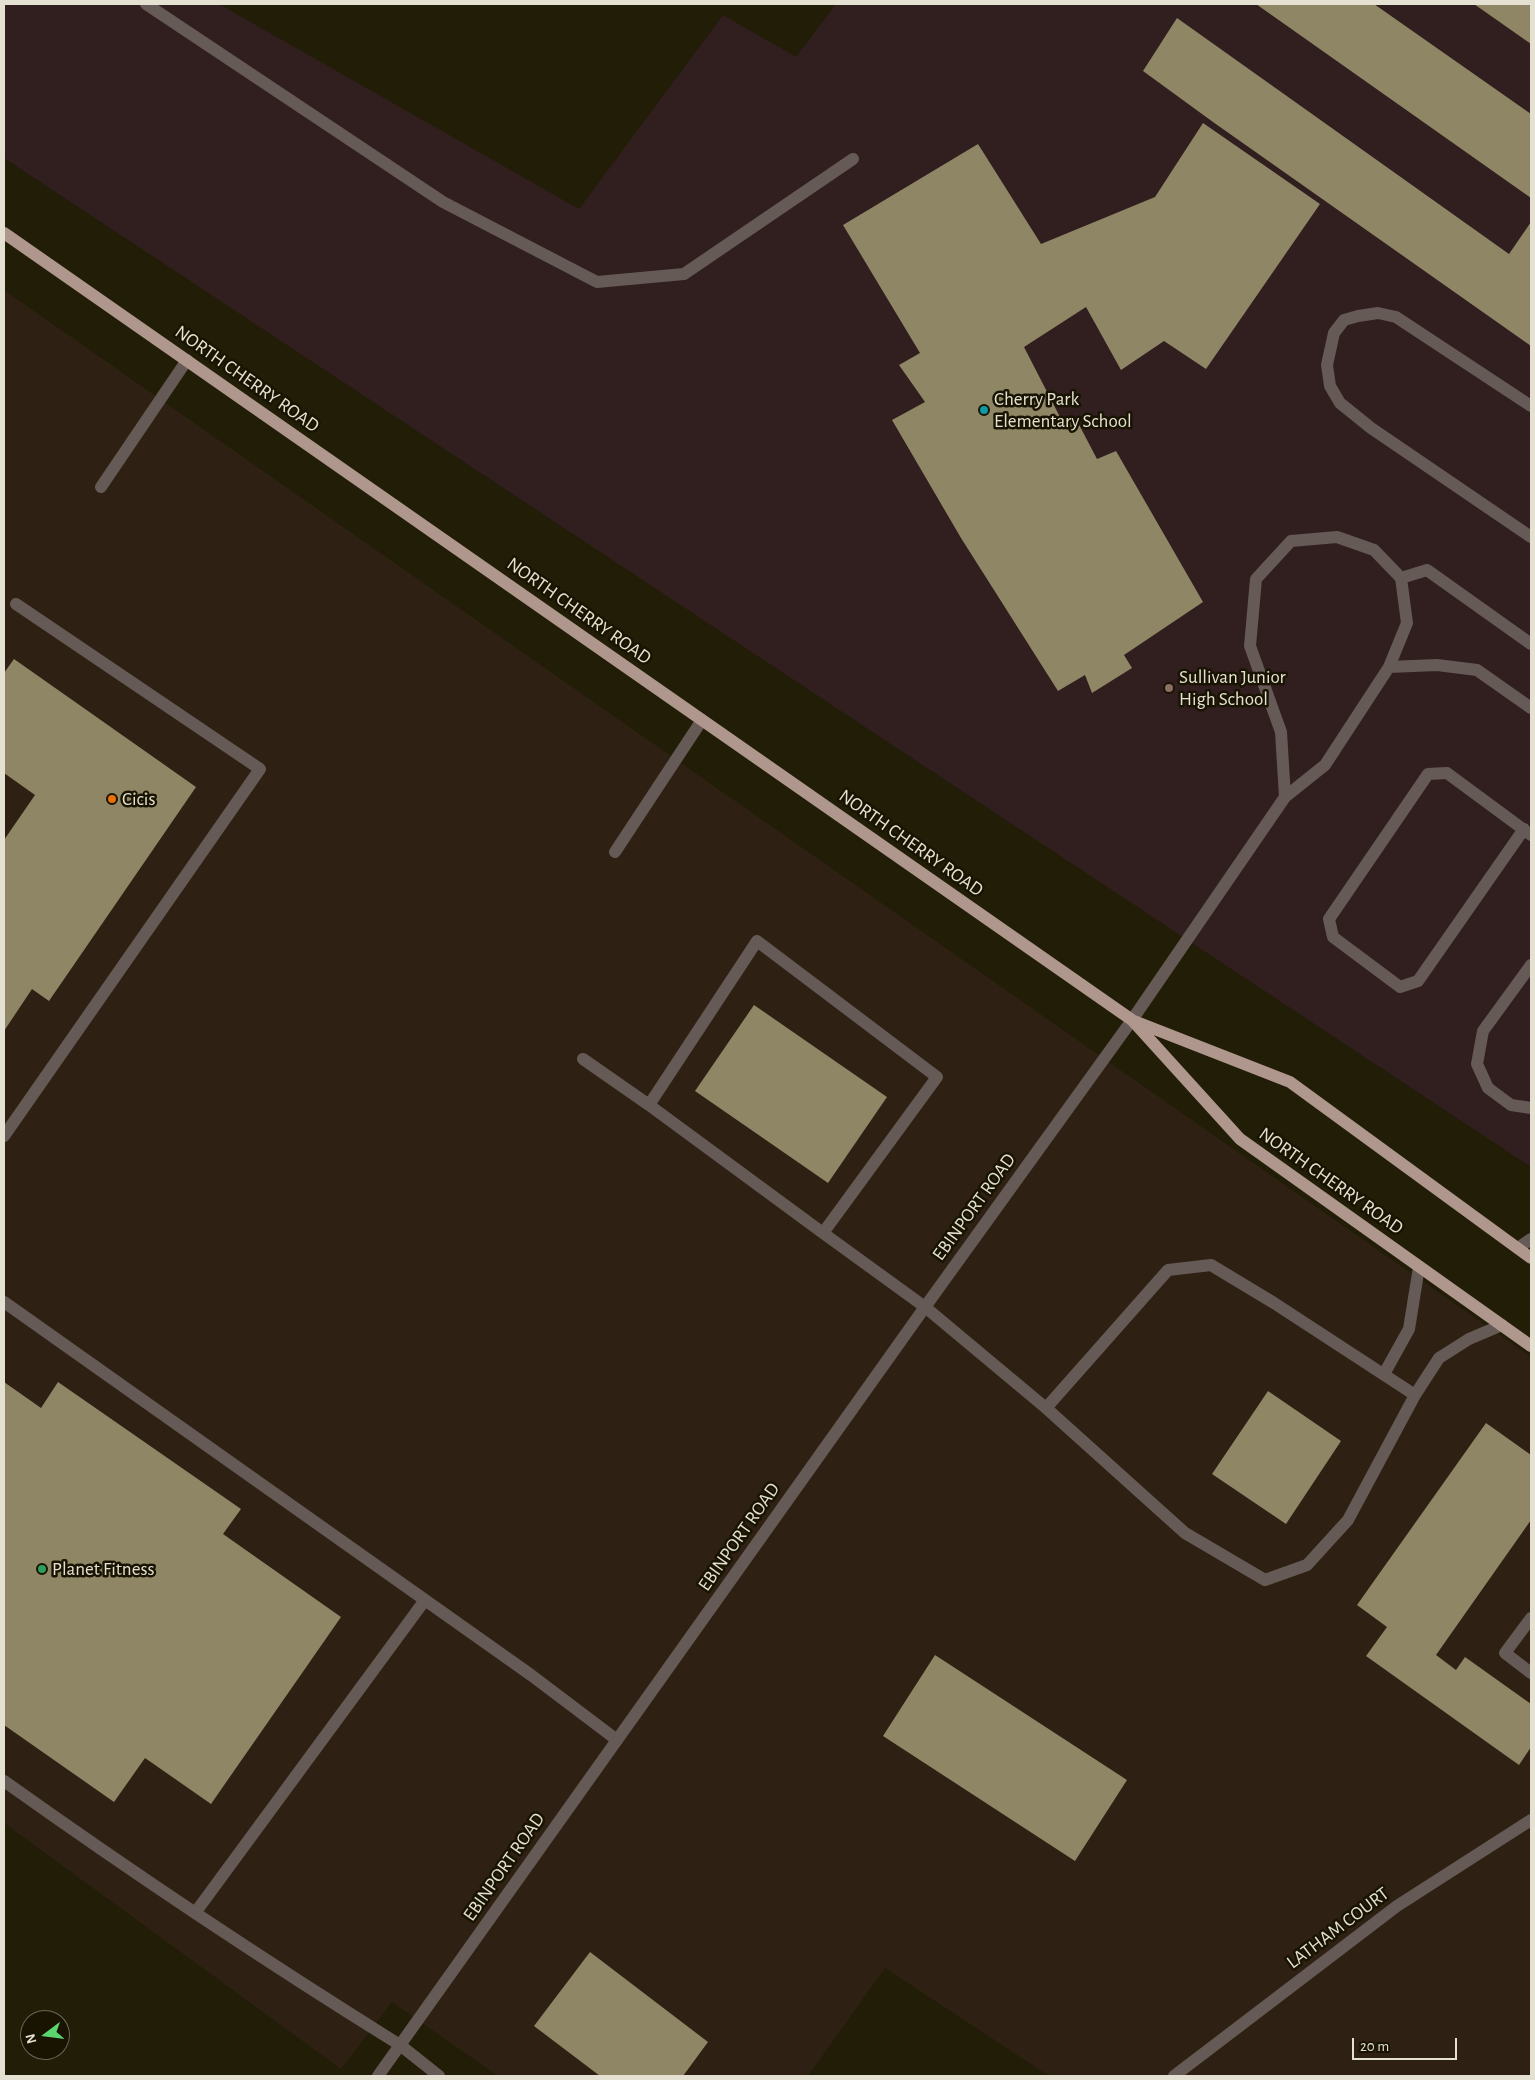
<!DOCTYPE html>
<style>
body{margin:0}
#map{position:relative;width:1535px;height:2080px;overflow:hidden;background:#221d06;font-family:"Alegreya Sans",sans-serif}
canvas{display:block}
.frame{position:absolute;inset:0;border:5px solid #e4e1d3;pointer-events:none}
.north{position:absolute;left:20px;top:2010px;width:50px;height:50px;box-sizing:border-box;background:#191401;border:1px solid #6a6655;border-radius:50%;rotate:255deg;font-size:14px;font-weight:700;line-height:20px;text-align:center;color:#e4e1d3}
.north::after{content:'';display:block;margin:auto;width:18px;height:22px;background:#5bd56e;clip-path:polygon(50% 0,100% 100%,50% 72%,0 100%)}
.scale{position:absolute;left:1352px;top:2038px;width:105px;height:22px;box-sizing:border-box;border:2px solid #e4e1d3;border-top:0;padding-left:6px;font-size:15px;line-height:18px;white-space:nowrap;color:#e4e1d3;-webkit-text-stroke:4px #191401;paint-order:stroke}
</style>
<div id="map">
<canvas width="1535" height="2080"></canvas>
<div class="frame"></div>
<div class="north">N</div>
<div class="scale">20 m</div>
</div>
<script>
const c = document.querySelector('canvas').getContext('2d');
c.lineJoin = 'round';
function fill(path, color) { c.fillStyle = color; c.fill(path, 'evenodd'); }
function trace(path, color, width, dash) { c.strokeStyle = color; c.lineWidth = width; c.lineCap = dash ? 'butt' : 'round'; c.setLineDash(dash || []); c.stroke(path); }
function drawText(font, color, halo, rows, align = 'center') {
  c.font = font + ' "Alegreya Sans",sans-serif'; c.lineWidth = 5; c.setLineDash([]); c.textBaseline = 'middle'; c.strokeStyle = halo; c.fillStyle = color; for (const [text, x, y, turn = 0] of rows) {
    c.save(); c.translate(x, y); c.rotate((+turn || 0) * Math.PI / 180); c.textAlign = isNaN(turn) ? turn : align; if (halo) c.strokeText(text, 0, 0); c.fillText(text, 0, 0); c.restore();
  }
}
fill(new Path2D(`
 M4,290L1531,1357V2076H1049L885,1968L808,2076H498L392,2002L341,2069L4,1823Z`), '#2e2114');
fill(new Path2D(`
 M4,4H219L579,209L723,15L796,57L836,4H1531V1167L4,158Z`), '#311e1f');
fill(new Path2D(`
 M1256,4H1374L1531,114V198Z
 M1474,4H1531V44Z
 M1177,18L1509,254L1531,222V346L1213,122L1143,71Z
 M1203,123L1320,204L1206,369L1164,341L1121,370L1086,307L1024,347L1061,419L1075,417L1097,459L1116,451L1203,602L1124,655L1132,668L1092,693L1085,675L1058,691L961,538L892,420L925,402L899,365L920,353L843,225L978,144L1041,244L1155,197Z
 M14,659L196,787L49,1001L32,989L4,1031V840L35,795L4,773V673Z
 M754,1005L887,1097L828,1183L695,1091Z
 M4,1382L41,1408L58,1382L241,1509L223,1534L341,1617L211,1804L145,1758L114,1802L4,1725Z
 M1268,1391L1341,1441L1286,1524L1212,1474Z
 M1486,1423L1531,1455V1520L1436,1655L1456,1670L1465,1657L1531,1704V1747L1519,1765L1366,1656L1387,1627L1357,1605Z
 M935,1655L1127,1780L1075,1861L883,1736Z
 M590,1952L708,2042L683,2076H600L534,2026Z`), '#8e8665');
trace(new Path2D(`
 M146,4L443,202L597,282L684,274L853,159
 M1531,406L1396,317L1378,313L1358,316L1344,320L1334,333L1327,365L1330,386L1340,403L1371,428L1531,537
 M101,487L187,360
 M1401,578L1427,570L1531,644
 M1389,667L1437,665L1477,670L1531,708
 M1524,829L1418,981L1400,987L1333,937L1329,919L1428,774L1447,773L1531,835
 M615,852L702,720
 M1531,965L1483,1031L1477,1064L1488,1088L1511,1105L1531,1108
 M1132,1020L1285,797L1281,732L1250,646L1256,579L1291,541L1337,537L1374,550L1401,578L1407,623L1389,667L1325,765L1285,797
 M583,1059L649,1105
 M4,1136L260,769L16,604
 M823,1233L649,1105L757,941L937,1077L823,1233L925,1307L1046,1408L1168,1270L1211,1265L1274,1303L1415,1395
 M4,1302L531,1675L617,1740
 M1384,1374L1409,1329L1419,1267
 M1046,1408L1185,1533L1265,1580L1307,1565L1348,1520L1415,1395L1439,1358L1469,1339L1502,1325
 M1531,1618L1505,1653L1531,1673
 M4,1781C133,1873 265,1961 400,2045
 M195,1913L425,1600`), '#655a55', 12);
trace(new Path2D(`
 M1518,1248L1531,1239
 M400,2045L439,2076
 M378,2076L925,1307L1132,1020
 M1174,2076L1397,1906L1531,1820`), '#655a55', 12);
trace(new Path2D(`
 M4,233L1132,1020L1240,1139L1531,1346
 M1134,1021L1290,1082L1531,1258`), '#af978d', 12);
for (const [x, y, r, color] of [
 [984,410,5,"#0f9aa8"],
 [1169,688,5,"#8d6e63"],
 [112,799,5,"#e8710a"],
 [42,1569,5,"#2e9e5b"]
]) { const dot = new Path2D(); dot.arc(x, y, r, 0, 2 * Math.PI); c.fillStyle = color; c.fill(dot); trace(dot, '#191401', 2); }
drawText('19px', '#e4e1d3', '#191401', [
 ["NORTH CHERRY ROAD",247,379,35],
 ["NORTH CHERRY ROAD",579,611,35],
 ["NORTH CHERRY ROAD",911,843,35],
 ["NORTH CHERRY ROAD",1331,1181,35],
 ["EBINPORT ROAD",974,1207,-54],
 ["EBINPORT ROAD",739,1537,-55],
 ["EBINPORT ROAD",504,1867,-55],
 ["LATHAM COURT",1338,1928,-37]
]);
drawText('19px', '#e4e1d3', '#191401', [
 ["Cherry Park",994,399],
 ["Elementary School",994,421],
 ["Sullivan Junior",1179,677],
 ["High School",1179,699],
 ["Cicis",122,799],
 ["Planet Fitness",52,1569]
], 'left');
</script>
